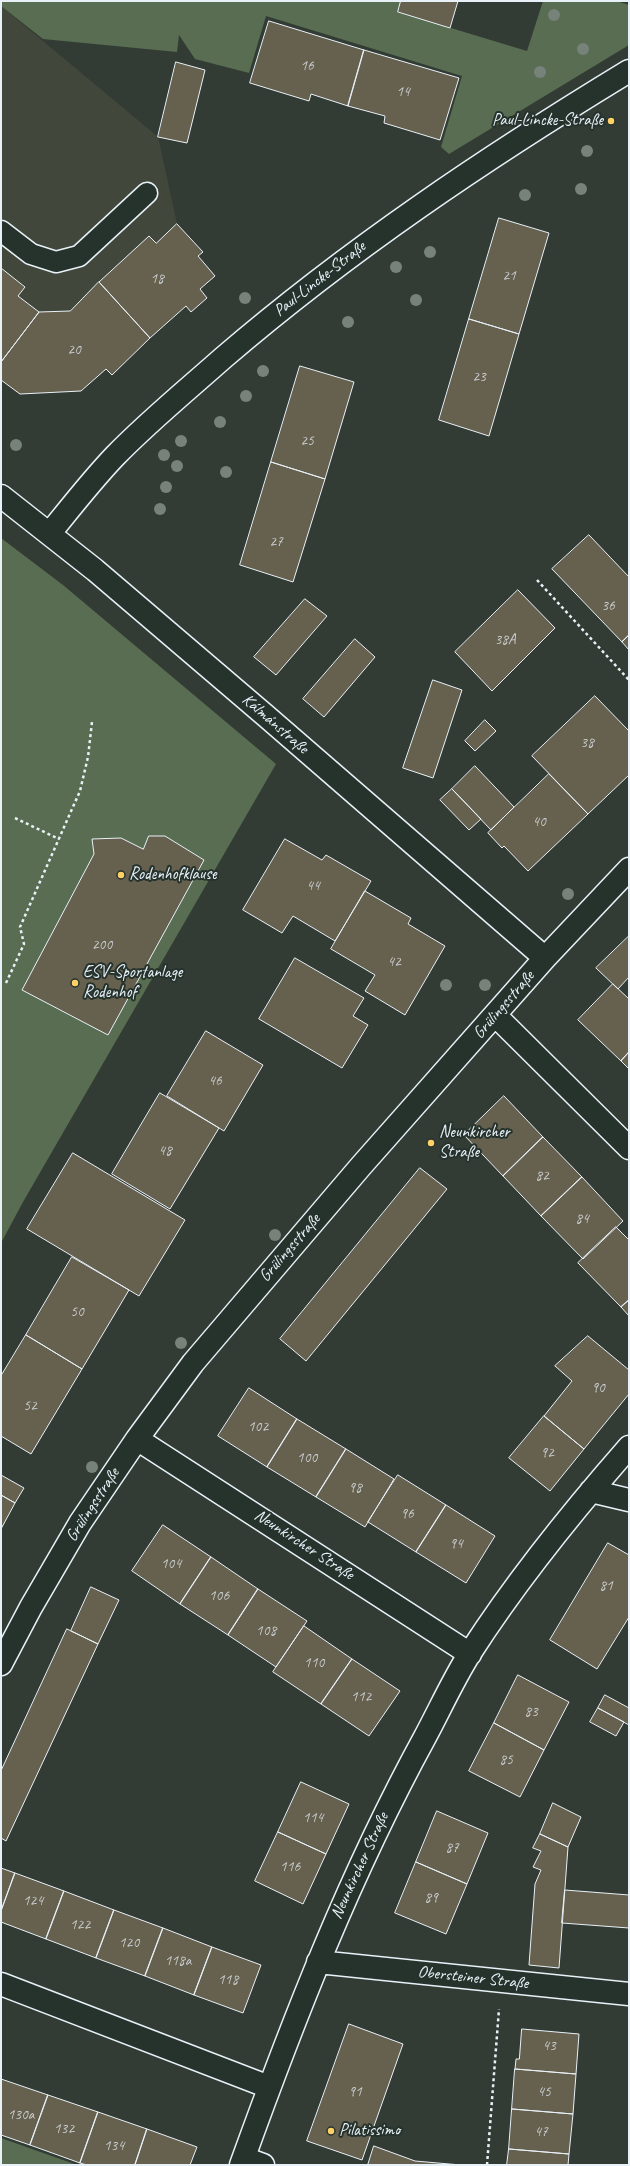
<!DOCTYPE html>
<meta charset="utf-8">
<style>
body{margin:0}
#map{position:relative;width:630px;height:2166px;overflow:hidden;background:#333c34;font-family:Caveat,sans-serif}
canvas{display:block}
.frame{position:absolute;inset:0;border:2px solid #e8f1f8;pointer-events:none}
</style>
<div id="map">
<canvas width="630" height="2166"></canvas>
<div class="frame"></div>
</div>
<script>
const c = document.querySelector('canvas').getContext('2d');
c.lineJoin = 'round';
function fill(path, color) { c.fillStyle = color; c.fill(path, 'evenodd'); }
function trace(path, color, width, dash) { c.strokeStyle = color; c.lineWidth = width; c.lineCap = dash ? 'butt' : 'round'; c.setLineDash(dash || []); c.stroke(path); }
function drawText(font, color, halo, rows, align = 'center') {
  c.font = font + ' Caveat,sans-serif'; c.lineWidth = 4; c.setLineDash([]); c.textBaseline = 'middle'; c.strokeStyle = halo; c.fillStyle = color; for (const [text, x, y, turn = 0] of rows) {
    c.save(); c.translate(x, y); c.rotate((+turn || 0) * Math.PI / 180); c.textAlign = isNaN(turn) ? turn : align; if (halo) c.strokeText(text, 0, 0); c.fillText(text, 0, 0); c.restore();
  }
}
fill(new Path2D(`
 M1,6L158,137L177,224L156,243L149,236L70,311L39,312L18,296L25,286L1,268Z`), '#42473c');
fill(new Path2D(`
 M1,1H401L398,12L527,51L543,1H616L629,5V45L449,154L441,147L462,76L266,16L249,73L195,59L179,35L177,52L43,39L1,6Z
 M1,538L63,585L276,764L23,1202L1,1243Z
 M1,2138L77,2165H1Z`), '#586d51');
const building = new Path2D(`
 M401,1H458L450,28L398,12Z
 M269,21L364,50L348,106L311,94L309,101L250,83Z
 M364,50L459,78L440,140L384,123L385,116L348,106Z
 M176,62L205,70L187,143L158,137Z
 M499,218L549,233L519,334L469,319Z
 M177,224L203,252L198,256L215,276L200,289L207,298L191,312L186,306L150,338L99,282L149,236L156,243Z
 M1,268L25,287L18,296L39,312L1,362Z
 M99,282L150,338L112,375L106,369L81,391L20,394L1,380V362L39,312L70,311Z
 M469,319L519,334L489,436L439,420Z
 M300,366L354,382L325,479L271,462Z
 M271,462L325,479L293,582L240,565Z
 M589,535L629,577V635L622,642L552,569Z
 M518,590L555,628L492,691L455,652Z
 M305,599L327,616L276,675L254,657Z
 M629,635V650L622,642Z
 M355,639L375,657L324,717L303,699Z
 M433,680L462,690L433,778L403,768Z
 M595,696L629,731V775L588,814L532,756Z
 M485,720L496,731L475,751L465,741Z
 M475,766L514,807L491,830L452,789Z
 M549,774L588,814L528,871L504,846L502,848L488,833Z
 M452,789L481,819L469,830L440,800Z
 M149,836H165L204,860L108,1035L22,990L94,854L92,839L121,838L143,849Z
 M285,839L322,860L326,855L371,881L335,941L293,916L282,933L243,910Z
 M365,891L411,918L408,924L445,946L405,1015L365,991L375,975L331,949Z
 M629,936V977L618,989L596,968Z
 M295,958L364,998L353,1016L368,1025L342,1068L259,1019Z
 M613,984L629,999V1052L621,1061L578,1020Z
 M206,1031L263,1065L224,1131L167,1096Z
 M629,1052V1069L621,1061Z
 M160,1093L219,1128L170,1209L112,1174Z
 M504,1096L543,1137L503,1176L464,1135Z
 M543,1137L582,1177L541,1216L503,1176Z
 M73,1153L185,1220L139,1296L27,1229Z
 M420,1168L447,1189L306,1361L280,1339Z
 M582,1177L623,1221L583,1259L541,1216Z
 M616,1227L629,1240V1300L621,1307L578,1263Z
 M72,1257L129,1290L82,1369L26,1335Z
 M629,1300V1316L621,1307Z
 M26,1335L82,1369L31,1454L1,1436V1376Z
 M588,1336L629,1370V1394L584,1449L544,1416L572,1381L555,1366Z
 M249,1388L297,1419L267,1467L218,1436Z
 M544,1416L584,1449L550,1491L509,1458Z
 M297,1419L346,1449L316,1497L267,1467Z
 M346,1449L394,1479L365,1527L316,1497Z
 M1,1475L24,1488L15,1503L1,1495Z
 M398,1475L446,1505L416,1552L368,1522Z
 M1,1495L15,1503L1,1529Z
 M446,1505L495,1536L466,1583L416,1552Z
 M163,1525L211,1557L180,1604L132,1571Z
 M608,1543L629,1555V1617L597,1669L550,1640Z
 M211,1557L258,1589L228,1635L180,1604Z
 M91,1587L119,1600L98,1644L71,1631Z
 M258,1589L307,1621L276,1667L228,1635Z
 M304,1626L352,1659L321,1704L273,1672Z
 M67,1629L98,1644L6,1841L1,1838V1771Z
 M352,1659L400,1691L369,1736L321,1704Z
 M518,1675L569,1702L544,1750L494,1723Z
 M605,1695L629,1708V1725L598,1708Z
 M598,1708L624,1722L616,1736L590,1722Z
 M494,1723L544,1750L520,1797L469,1771Z
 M301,1782L349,1804L326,1854L278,1832Z
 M553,1803L581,1817L568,1847L540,1834Z
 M437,1811L488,1833L467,1884L416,1862Z
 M278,1832L326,1854L303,1904L255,1881Z
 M540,1834L568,1847L559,1968L529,1965L535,1884L541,1870L533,1867L541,1851L533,1848Z
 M416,1862L467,1884L446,1934L395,1913Z
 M1,1868L15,1873L1,1911Z
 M15,1873L64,1891L46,1939L1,1922V1911Z
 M565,1890L629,1895V1928L562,1923Z
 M64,1891L114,1910L96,1958L46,1939Z
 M114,1910L163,1928L145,1976L96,1958Z
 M163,1928L212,1947L194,1995L145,1976Z
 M212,1947L261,1965L243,2013L194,1995Z
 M349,2024L403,2044L362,2160L307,2141Z
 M522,2029L579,2034L576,2074L515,2069L516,2059H519Z
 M515,2069L576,2074L573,2114L512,2109Z
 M1,2079L48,2095L30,2145L1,2135Z
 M48,2095L98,2112L80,2163L30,2145Z
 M512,2109L573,2114L569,2154L509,2149Z
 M98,2112L147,2129L135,2165H87L80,2163Z
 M147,2129L197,2147L190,2165H135Z
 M374,2146L415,2161L461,2165H368Z
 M509,2149L569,2154L568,2165H507Z`);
fill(building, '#66604f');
trace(building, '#e8f1f8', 1);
const service = new Path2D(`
 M1,231L31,254L56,262L79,256L147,193`);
const minor = new Path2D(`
 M1,496L95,570L266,716L545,958
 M50,533C71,507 92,480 115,456C149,421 187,390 223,358C350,249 486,158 629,71
 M495,1015L629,1148
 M137,1439L470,1654
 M591,1491L629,1500
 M1,1664L31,1607L80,1523L137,1439L193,1363L361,1166L545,958L629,869
 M318,1962L629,1994
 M1,1984L269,2087
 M244,2158L263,2165
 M241,2165C294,2018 350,1874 425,1737C440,1709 453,1680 470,1653C517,1580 572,1512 629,1447`);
trace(service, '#e8f1f8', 23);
trace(minor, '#e8f1f8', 25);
trace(new Path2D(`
 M537,580L629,680
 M15,818L59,839
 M6,983L24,944L20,927L80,791L88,757L92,722
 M487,2165L499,2009`), '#e8f1f8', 2.5, [3, 3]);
trace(service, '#26332d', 20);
trace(minor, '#26332d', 22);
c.fillStyle = '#77827b';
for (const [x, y] of [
 [554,15],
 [583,49],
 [540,72],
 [587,151],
 [581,189],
 [525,195],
 [430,252],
 [396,267],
 [245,298],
 [416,300],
 [348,322],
 [263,371],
 [246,396],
 [220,422],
 [181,441],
 [16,445],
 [164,455],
 [177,466],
 [226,472],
 [166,487],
 [160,509],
 [568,894],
 [446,985],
 [485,985],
 [275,1235],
 [181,1343],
 [92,1467]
]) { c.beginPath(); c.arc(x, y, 6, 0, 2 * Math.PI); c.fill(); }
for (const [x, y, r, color] of [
 [611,121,4,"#ffd166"],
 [121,875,4,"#ffd166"],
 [75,983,4,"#ffd166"],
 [431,1143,4,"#ffd166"],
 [331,2131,4,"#ffd166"]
]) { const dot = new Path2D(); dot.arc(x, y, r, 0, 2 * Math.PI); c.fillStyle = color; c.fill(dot); trace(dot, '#26332d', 1.5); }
drawText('15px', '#c8cdce', null, [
 ["16",307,66],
 ["14",403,92],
 ["21",509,276],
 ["18",157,279],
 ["20",74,350],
 ["23",479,377],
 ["25",307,441],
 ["27",276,542],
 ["36",608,606],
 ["38A",505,640],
 ["38",587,743],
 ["40",539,822],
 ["44",313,886],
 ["200",102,945],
 ["42",394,962],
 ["46",215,1081],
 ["48",165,1151],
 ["82",542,1176],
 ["84",582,1219],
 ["50",77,1312],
 ["90",598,1388],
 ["52",30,1406],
 ["102",258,1427],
 ["92",547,1453],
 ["100",307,1458],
 ["98",355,1488],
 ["96",407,1514],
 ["94",456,1544],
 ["104",171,1564],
 ["81",606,1586],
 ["106",219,1596],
 ["108",266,1631],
 ["110",314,1663],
 ["112",361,1697],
 ["83",531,1712],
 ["85",506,1760],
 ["114",313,1818],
 ["87",452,1848],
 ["116",290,1867],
 ["89",431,1898],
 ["124",33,1901],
 ["122",80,1925],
 ["120",129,1943],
 ["118a",178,1961],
 ["118",228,1980],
 ["43",549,2046],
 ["91",355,2092],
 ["45",544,2092],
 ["130a",21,2115],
 ["132",64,2129],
 ["47",541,2132],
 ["134",114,2146]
]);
drawText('17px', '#e8f1f8', '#26332d', [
 ["Paul-Lincke-Straße",603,121,"right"],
 ["Rodenhofklause",129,875],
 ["ESV-Sportanlage",83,973],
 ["Rodenhof",83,993],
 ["Neunkircher",439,1133],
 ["Straße",439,1153],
 ["Pilatissimo",339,2131]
], 'left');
drawText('17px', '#e8f1f8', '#26332d', [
 ["Paul-Lincke-Straße",320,279,-38],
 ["Kálmánstraße",275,724,41],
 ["Grülingsstraße",504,1005,-49],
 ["Grülingsstraße",290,1248,-49],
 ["Grülingsstraße",93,1505,-57],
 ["Neunkircher Straße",304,1545,33],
 ["Neunkircher Straße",360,1866,-65],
 ["Obersteiner Straße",473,1978,6]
]);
</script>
